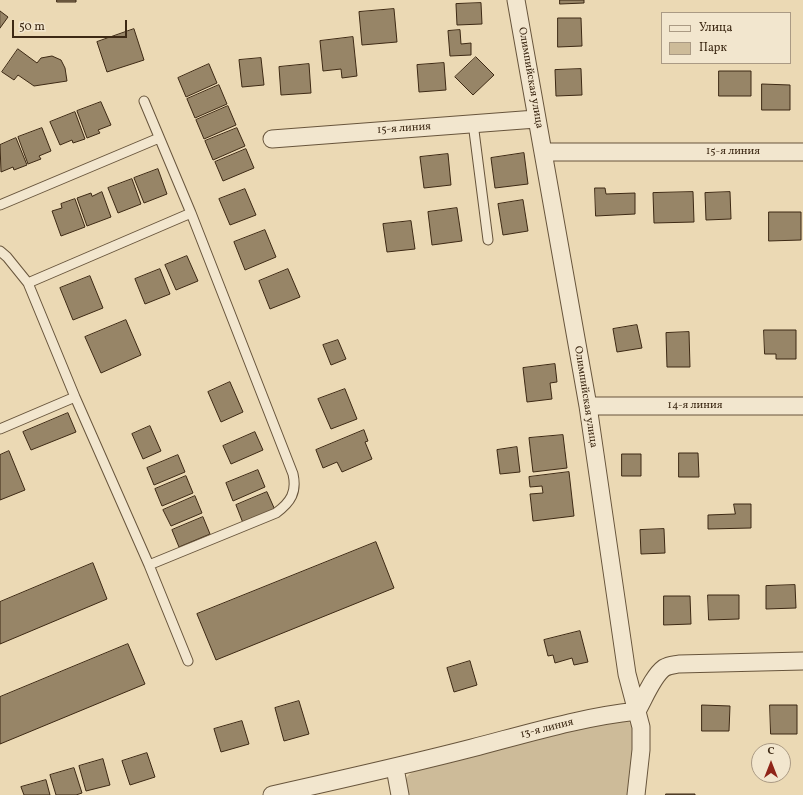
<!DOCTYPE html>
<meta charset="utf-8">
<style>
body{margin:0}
#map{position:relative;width:803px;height:795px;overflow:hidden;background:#ebd9b4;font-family:Vollkorn,serif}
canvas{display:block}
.legend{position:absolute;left:661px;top:12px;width:130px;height:52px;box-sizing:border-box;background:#f2e6ce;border:1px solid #aa9a84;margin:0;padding:5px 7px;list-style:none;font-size:12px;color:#3d2914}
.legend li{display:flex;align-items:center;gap:8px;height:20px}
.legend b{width:20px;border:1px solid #aa9a84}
.north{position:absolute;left:751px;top:743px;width:40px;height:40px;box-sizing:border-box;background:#f2e6ce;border:1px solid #aa9a84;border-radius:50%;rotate:0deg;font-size:11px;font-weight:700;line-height:16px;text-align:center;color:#3d2914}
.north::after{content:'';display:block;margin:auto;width:14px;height:18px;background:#8f2418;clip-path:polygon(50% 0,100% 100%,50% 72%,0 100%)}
.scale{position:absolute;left:12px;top:20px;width:115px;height:18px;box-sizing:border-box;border:2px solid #3d2914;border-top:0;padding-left:5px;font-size:12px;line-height:14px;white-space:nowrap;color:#3d2914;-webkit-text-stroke:3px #f2e6ce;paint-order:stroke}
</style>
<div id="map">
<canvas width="803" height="795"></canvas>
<ul class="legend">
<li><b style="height:5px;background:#f2e6ce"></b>Улица</li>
<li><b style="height:11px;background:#cdbb99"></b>Парк</li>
</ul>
<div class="north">С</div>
<div class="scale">50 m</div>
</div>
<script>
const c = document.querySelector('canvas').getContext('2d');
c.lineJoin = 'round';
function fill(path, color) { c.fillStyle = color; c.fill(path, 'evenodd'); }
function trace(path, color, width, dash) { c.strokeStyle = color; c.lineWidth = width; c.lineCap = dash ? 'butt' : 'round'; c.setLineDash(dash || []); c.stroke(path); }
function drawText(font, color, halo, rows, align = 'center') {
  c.font = font + ' Vollkorn,serif'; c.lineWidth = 4; c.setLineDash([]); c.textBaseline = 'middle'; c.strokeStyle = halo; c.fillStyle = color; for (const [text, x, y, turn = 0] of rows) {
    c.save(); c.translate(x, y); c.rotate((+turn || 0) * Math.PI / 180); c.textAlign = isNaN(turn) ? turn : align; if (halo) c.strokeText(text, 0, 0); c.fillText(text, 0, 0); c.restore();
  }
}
fill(new Path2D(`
 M621,718L628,721L634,727L631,795H404C403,774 410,772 428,766Z`), '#cdbb99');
const building = new Path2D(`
 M57,0H76V2H57Z
 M560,0H584V3L560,4Z
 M481,3L482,24L457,25L456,4Z
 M394,9L397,42L362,45L359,12Z
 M0,11L8,17L0,28Z
 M558,18H581L582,46L558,47Z
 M134,29L144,60L107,72L97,42Z
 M460,30L461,44L471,43V55L450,56L448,31Z
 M353,37L357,76L342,78L341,69L323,71L320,41Z
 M18,49L37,63L41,58L52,56L61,60L65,68L67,81L34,86L18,75L14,80L2,72Z
 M476,57L494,75L473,95L455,77Z
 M261,58L264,85L242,87L239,60Z
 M444,63L446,90L419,92L417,65Z
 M209,64L217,83L186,97L178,78Z
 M309,64L311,93L281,95L279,67Z
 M581,69L582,95L556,96L555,70Z
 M719,71H751V96H719Z
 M762,84L790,85V110H762Z
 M219,85L227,104L195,118L187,99Z
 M101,102L111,125L98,130L100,133L87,138L77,111Z
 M228,106L236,125L204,139L196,120Z
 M75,112L85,139L73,143L72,140L60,145L50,122Z
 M42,128L51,151L39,156L41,159L28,164L18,137Z
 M237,128L245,146L213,160L205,141Z
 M16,138L27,165L14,170L13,167L1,172L0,145Z
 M246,149L254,168L223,181L215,162Z
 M524,153L528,184L495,188L491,158Z
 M448,154L451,185L424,188L420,157Z
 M158,169L167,194L144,203L134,178Z
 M132,179L141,204L118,213L108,188Z
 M595,188H605L606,194L635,193V214L596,216Z
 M245,189L256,215L230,225L219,199Z
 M102,192L111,217L87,226L77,198L91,193L92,196Z
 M693,192L694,222L654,223L653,193Z
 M730,192L731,219L706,220L705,193Z
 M75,199L85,227L61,236L52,211L62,208L61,204Z
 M523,200L528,231L503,235L498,204Z
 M457,208L462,241L432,245L428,212Z
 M769,212H801V240L769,241Z
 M411,221L415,249L387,252L383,224Z
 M265,230L276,257L245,270L234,242Z
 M187,256L198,281L176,290L165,265Z
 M160,269L170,294L145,304L135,279Z
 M288,269L300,297L270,309L259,281Z
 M90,276L103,308L73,320L60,288Z
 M126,320L141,355L101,373L85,337Z
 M637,325L642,348L617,352L613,329Z
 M764,330H796V359H776V354H765Z
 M689,332L690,367H667L666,333Z
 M338,340L346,359L331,365L323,345Z
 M555,364L557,382L550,383L552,399L527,402L523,368Z
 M230,382L243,412L221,422L208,392Z
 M345,389L357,419L331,429L318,399Z
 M68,413L76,432L31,450L23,432Z
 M150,426L161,451L143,459L132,434Z
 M364,430L368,441L365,442L372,459L342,472L337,462L323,468L316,450Z
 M255,432L263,450L231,464L223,446Z
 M563,435L567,468L533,472L529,438Z
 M517,447L520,472L500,474L497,450Z
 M9,451L25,490L0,500V455Z
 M679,453H698L699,477H679Z
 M622,454H641V476H622Z
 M178,455L185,472L154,485L147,468Z
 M258,470L265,487L233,501L226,483Z
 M569,472L574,516L533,521L530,494L543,493L542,486L530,487L529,477Z
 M186,476L193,493L162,506L155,489Z
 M267,492L275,510L243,523L236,505Z
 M195,496L202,513L171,526L163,510Z
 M734,504H751V528L708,529V515L735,514Z
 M203,517L210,534L179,547L172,530Z
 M664,529L665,553L641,554L640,530Z
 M376,542L394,588L216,660L197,614Z
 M93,563L107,599L0,644V602Z
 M795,585L796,608L766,609V586Z
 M708,595H739V619L709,620Z
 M664,596H690L691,624L664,625Z
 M580,631L588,662L574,665L572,658L555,663L553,655L548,656L544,640Z
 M128,644L145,684L0,744V697Z
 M470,661L477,685L454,692L447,668Z
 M299,701L309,734L284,741L275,708Z
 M702,705L730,706L729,731H702Z
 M770,705H797V734H771Z
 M242,721L249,744L221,752L214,729Z
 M147,753L155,777L130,785L122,761Z
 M103,759L110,785L86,791L79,766Z
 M74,768L82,793L76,795H56L50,775Z
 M46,780L50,795H24L21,787Z
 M666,794H695V795H666Z`);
fill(building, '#978567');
trace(building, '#3d2914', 1);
const lane = new Path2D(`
 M144,101L191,213L293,474C297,492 291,502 276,513L149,565
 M473,123L488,240
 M0,205L159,138
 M0,251L7,257L28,283L75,397L149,565L188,661
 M28,283L191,213
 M0,429L75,397`);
const street = new Path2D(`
 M516,0L588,406L627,674L641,727V750L636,795
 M272,139L536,119
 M544,152H803
 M588,406H803
 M395,768L400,795
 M272,795C339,780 406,765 472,748C526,734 581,717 637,711C644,699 653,676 664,668C669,665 674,665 679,664L803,661`);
trace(lane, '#68553c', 11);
trace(street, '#68553c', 19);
trace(lane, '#f2e6ce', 9);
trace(street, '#f2e6ce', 17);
drawText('11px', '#3d2914', '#f2e6ce', [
 ["Олимпийская улица",530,78,80],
 ["15-я линия",404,129,-4],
 ["15-я линия",733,152],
 ["Олимпийская улица",585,397,81],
 ["14-я линия",695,406],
 ["13-я линия",547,729,-14]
]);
</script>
